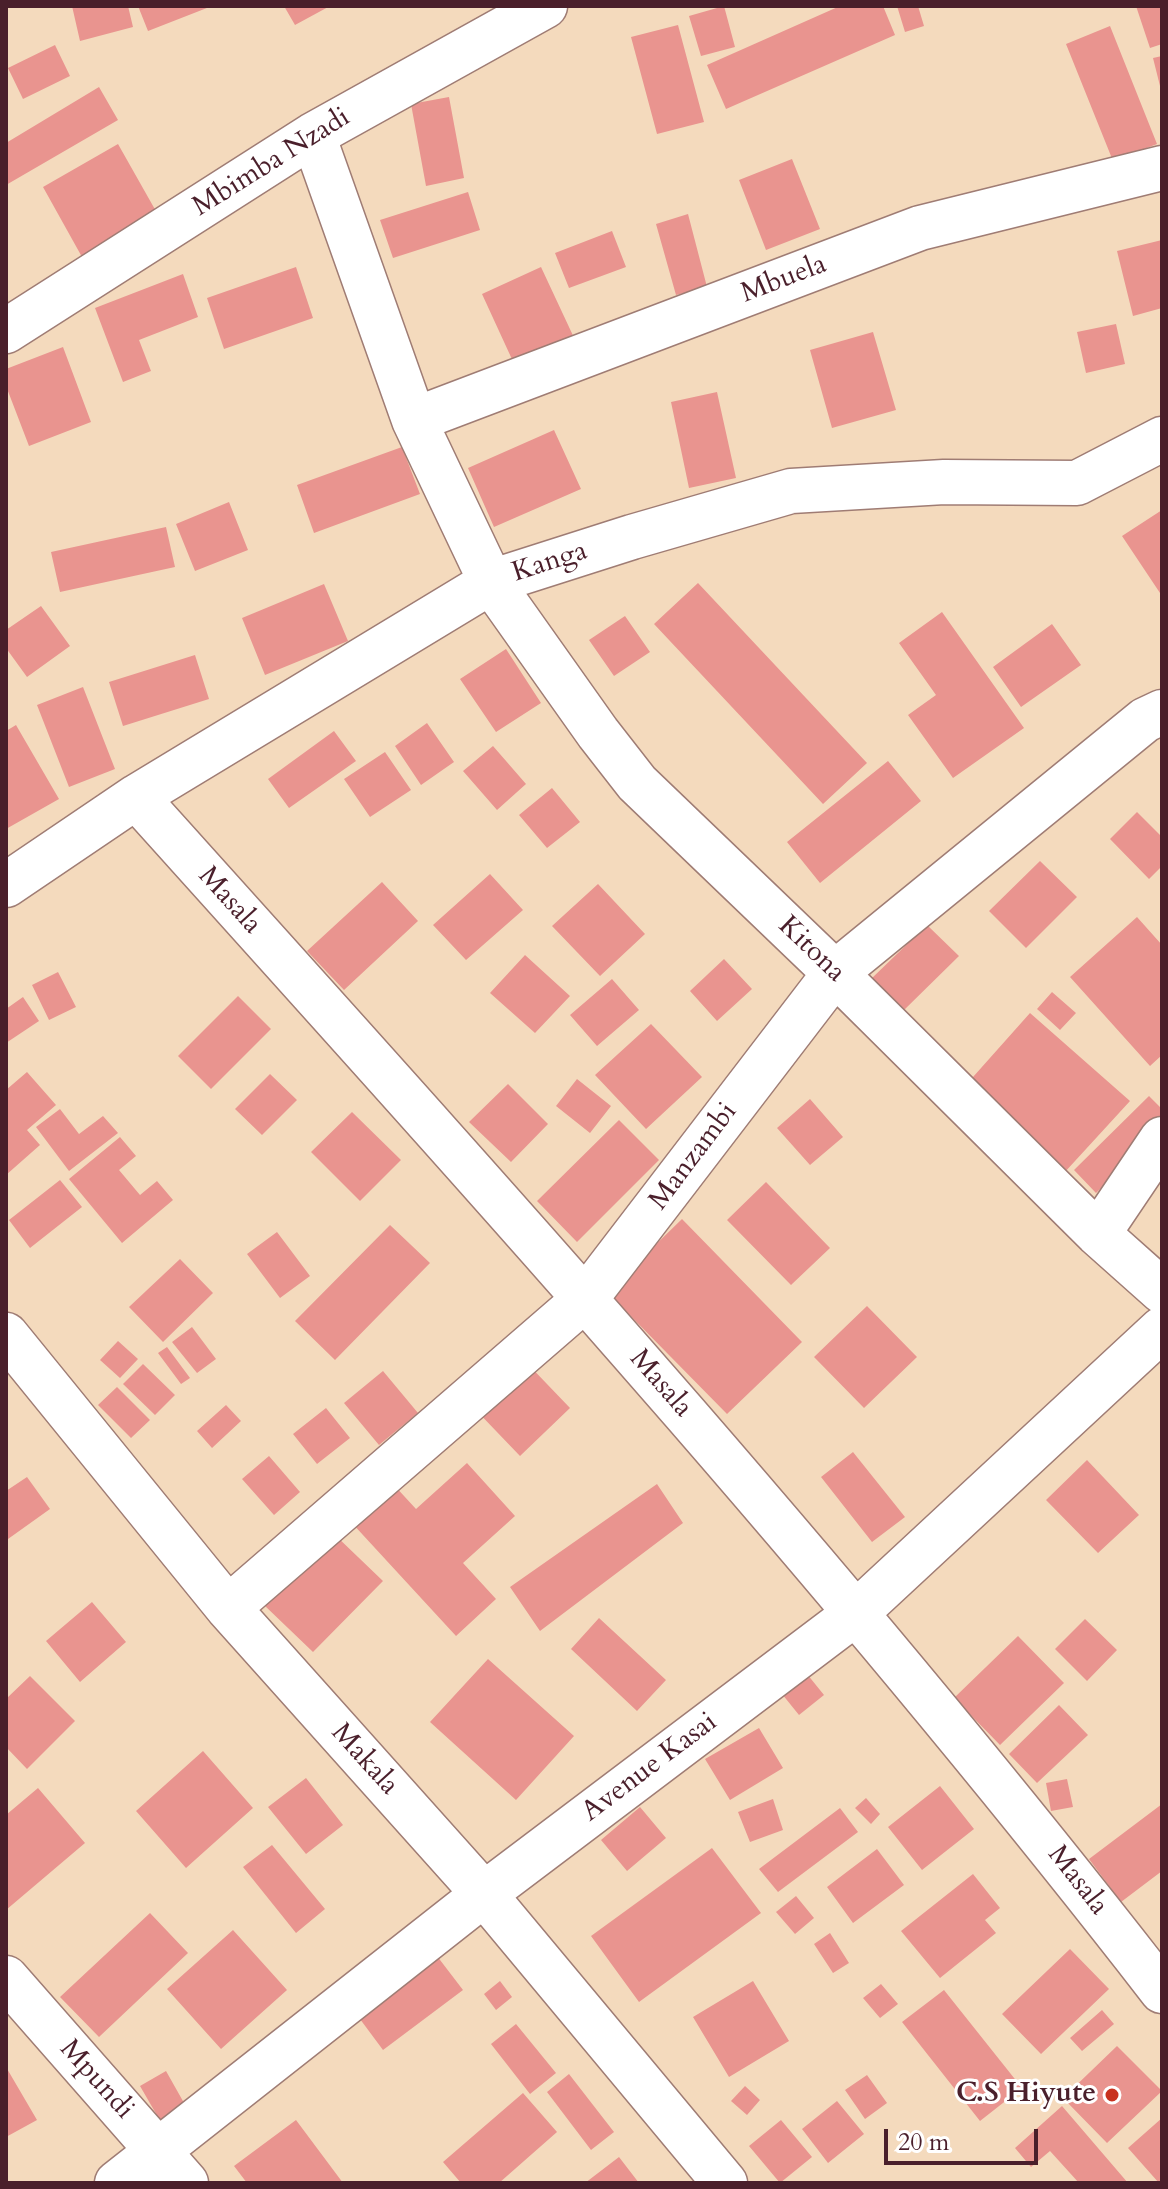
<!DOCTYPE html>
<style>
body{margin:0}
#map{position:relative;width:1168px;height:2189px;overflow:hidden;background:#f4dabd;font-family:Cardo,serif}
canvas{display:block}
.frame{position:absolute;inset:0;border:8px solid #4a1f2b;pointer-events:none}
.scale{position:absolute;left:884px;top:2129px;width:154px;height:36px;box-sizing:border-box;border:4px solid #4a1f2b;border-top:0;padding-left:10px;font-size:24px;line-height:28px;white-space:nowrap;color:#4a1f2b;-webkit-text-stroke:6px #fff;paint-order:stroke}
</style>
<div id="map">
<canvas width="1168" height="2189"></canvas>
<div class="frame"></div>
<div class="scale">20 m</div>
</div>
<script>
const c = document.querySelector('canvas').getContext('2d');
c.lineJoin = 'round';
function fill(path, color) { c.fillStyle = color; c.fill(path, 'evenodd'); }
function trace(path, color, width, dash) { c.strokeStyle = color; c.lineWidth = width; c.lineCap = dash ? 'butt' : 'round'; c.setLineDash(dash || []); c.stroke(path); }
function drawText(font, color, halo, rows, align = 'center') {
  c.font = font + ' Cardo,serif'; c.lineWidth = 6; c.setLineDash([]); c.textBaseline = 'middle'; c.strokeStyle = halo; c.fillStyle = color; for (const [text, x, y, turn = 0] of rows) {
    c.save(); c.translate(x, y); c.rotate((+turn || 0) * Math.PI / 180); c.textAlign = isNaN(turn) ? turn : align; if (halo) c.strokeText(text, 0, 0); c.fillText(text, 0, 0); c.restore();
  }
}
fill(new Path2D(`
 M72,6H128L133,27L80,41Z
 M138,6H212L148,31Z
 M284,6H330L295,25Z
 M724,6L735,47L701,56L689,16Z
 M840,6H883L895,35L726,109L707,65Z
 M897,6H918L924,26L905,32Z
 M1136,6H1162V44L1150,48Z
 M678,25L704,122L657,134L631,37Z
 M1110,26L1157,144L1113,161L1066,44Z
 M55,45L70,76L23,99L8,68Z
 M1162,56V89L1161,90L1153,58Z
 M99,87L118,120L6,185V143Z
 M449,97L464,178L426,186L411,104Z
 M118,144L157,213L82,257L43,187Z
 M792,159L820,229L766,250L739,180Z
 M468,192L480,230L393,258L380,220Z
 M688,214L707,287L676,295L656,224Z
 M612,231L626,267L569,288L555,253Z
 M1162,240V308L1133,316L1117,251Z
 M296,267L313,318L224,349L207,298Z
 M541,267L576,342L516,368L482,294Z
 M183,274L198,317L139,340L151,371L123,382L95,308Z
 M1116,324L1125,364L1086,373L1077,332Z
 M873,332L896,410L832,428L810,350Z
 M63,347L91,422L29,446L6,386V369Z
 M717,392L736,478L689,488L671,402Z
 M554,430L581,489L494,527L468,468Z
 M402,447L420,494L314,533L297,485Z
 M229,502L248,550L195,571L176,524Z
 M1162,510V596L1122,536Z
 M166,527L175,567L60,592L51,552Z
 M698,583L867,763L823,804L654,624Z
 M324,584L348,641L265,675L242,618Z
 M41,606L70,646L27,677L6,648V630Z
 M942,612L1024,728L953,778L908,715L936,695L899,643Z
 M625,616L650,652L614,676L589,640Z
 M1052,624L1081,665L1021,707L993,667Z
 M506,649L541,703L496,732L460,679Z
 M195,655L209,699L123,726L109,682Z
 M83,687L115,769L69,787L37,705Z
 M427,723L454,762L421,785L395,746Z
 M16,725L59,799L6,829V731Z
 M334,731L356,761L289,808L268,779Z
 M493,746L526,784L497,810L463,771Z
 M385,752L411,790L370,817L344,779Z
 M888,761L921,801L820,883L787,842Z
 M552,788L580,822L547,848L519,815Z
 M1137,812L1162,837V866L1149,879L1110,839Z
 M1040,861L1077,897L1026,948L989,911Z
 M490,874L523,910L466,960L433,925Z
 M382,882L418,921L344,990L307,951Z
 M598,884L645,934L600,976L552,926Z
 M1137,917L1162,945V1055L1150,1066L1070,977Z
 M927,925L959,956L902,1012L871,979Z
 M525,955L570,996L535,1033L490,993Z
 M724,959L752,989L717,1021L690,991Z
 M58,972L76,1007L49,1020L32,985Z
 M612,979L639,1010L597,1046L570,1015Z
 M1052,992L1076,1013L1060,1030L1037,1009Z
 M238,996L271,1029L211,1089L178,1056Z
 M23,997L39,1021L6,1043V1009Z
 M1030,1013L1130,1101L1064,1173L965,1086Z
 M651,1024L702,1077L646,1129L595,1075Z
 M27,1072L56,1105L27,1130L40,1145L6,1175V1090Z
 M270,1074L297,1100L262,1135L235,1109Z
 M577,1079L611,1106L590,1133L556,1106Z
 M508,1084L548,1124L511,1162L469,1122Z
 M1149,1096L1162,1109V1129L1096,1193L1074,1170Z
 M810,1099L843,1137L810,1165L777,1128Z
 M60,1109L79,1134L103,1116L118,1133L69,1171L36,1127Z
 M352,1112L401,1160L360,1201L311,1152Z
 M619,1120L659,1160L577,1242L537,1201Z
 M120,1137L136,1156L119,1170L140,1195L157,1181L173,1200L122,1243L69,1179Z
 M60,1180L82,1207L30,1248L9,1220Z
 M766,1182L830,1248L791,1285L727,1220Z
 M682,1219L802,1342L727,1414L607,1292Z
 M390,1225L430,1263L335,1360L295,1321Z
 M277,1232L310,1276L280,1298L247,1254Z
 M180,1259L213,1293L163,1342L129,1307Z
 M867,1306L917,1357L864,1408L814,1357Z
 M192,1327L216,1359L197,1373L172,1342Z
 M118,1341L138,1359L120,1378L100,1360Z
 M167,1347L190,1378L181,1384L158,1353Z
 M523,1359L570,1408L520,1456L473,1407Z
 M143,1364L175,1395L155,1415L123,1384Z
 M383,1371L418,1413L379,1445L344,1403Z
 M117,1387L150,1420L131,1438L98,1405Z
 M226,1405L241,1421L212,1448L197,1431Z
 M326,1408L350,1438L317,1464L293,1434Z
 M853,1452L905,1517L872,1542L821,1477Z
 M269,1456L300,1492L274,1515L242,1479Z
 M1087,1460L1139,1515L1098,1553L1046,1500Z
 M467,1463L515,1516L463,1563L496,1599L456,1636L351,1522L393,1484L416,1509Z
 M27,1477L50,1509L8,1539L6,1491Z
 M657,1484L683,1523L540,1631L510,1587Z
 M333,1533L383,1581L313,1652L264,1605Z
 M92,1602L126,1642L80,1682L46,1641Z
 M599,1618L666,1680L637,1711L571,1649Z
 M1085,1619L1117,1650L1087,1681L1055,1649Z
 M1018,1636L1064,1683L1000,1745L954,1698Z
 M488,1659L574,1736L516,1800L430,1722Z
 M807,1674L824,1695L799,1715L782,1694Z
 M30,1676L75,1721L27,1769L6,1747V1699Z
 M1059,1705L1088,1735L1037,1783L1009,1754Z
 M759,1728L783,1768L730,1800L705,1759Z
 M203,1751L253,1808L186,1868L136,1811Z
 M306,1778L343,1825L306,1854L268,1807Z
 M1067,1779L1073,1807L1051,1811L1046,1783Z
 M940,1786L974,1829L922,1870L888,1827Z
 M38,1788L85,1843L6,1910V1815Z
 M866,1798L880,1814L871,1824L855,1808Z
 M773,1799L783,1830L750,1842L738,1812Z
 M1162,1804V1871L1121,1902L1089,1859Z
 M640,1807L666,1838L627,1871L601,1840Z
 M840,1808L858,1832L778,1892L759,1869Z
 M272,1845L325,1909L296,1933L243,1867Z
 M712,1848L761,1913L639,2002L591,1936Z
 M877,1849L904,1885L853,1923L827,1887Z
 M973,1874L1000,1908L985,1920L996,1933L940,1978L901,1931Z
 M796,1896L814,1918L795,1934L776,1912Z
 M150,1913L188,1953L99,2037L60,1997Z
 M233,1930L287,1990L221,2049L167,1989Z
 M830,1933L849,1963L833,1973L814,1944Z
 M1070,1949L1109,1989L1041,2054L1002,2014Z
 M437,1956L463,1990L383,2050L357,2015Z
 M500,1981L512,1997L496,2010L484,1994Z
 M753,1981L789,2041L729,2077L693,2017Z
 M881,1984L898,2004L880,2018L863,1998Z
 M944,1990L1022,2088L980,2121L902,2022Z
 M1102,2010L1114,2024L1082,2051L1070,2038Z
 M516,2024L556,2073L530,2094L491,2044Z
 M1117,2046L1162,2091L1107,2143L1063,2098Z
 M6,2067L37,2120L6,2137Z
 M166,2071L188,2110L162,2124L140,2086Z
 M569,2074L614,2132L591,2150L547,2092Z
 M867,2075L887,2103L865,2119L845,2090Z
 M745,2086L760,2100L747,2115L731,2101Z
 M523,2093L557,2132L499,2183H461L443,2162Z
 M837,2101L864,2134L828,2163L802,2129Z
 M1062,2106L1128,2183H1079L1050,2151L1031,2167L1015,2148Z
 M1162,2118V2183H1159L1128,2148Z
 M296,2120L343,2183H247L234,2166Z
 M781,2120L812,2157L780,2183L749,2146Z
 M619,2157L639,2183H585Z`), '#e9948f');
const minor = new Path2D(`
 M313,135L414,420L491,582L598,733L637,783L835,973L1098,1234L1162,1291
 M6,331L313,135L545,6
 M414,420L920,228L1162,168
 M136,797C487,1187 840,1576 1162,1991
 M6,885L136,797L491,582L632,537L791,491L944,482L1077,483L1162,439
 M1098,1234L1162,1139
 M6,1335L228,1608L484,1894L725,2183
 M228,1608L586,1298L835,973L1145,720L1162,712
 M6,1978L186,2183
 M117,2183L484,1894L856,1613L1162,1329`);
trace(minor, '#9f7c74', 47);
trace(minor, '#fff', 44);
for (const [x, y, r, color] of [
 [1112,2095,8,"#c8321e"]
]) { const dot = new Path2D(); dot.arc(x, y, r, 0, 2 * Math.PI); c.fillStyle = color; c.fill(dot); trace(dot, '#fff', 3); }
drawText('28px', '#4a1f2b', '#fff', [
 ["Mbimba Nzadi",272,163,-32],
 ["Mbuela",784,280,-21],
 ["Kanga",550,563,-18],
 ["Masala",229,901,48],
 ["Kitona",811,950,44],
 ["Manzambi",694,1157,-53],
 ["Masala",660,1384,49],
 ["Makala",364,1760,48],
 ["Avenue Kasai",650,1768,-37],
 ["Masala",1077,1881,52],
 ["Mpundi",96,2080,48]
]);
drawText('bold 28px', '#4a1f2b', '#fff', [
 ["C.S Hiyute",1096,2095]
], 'right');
</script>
